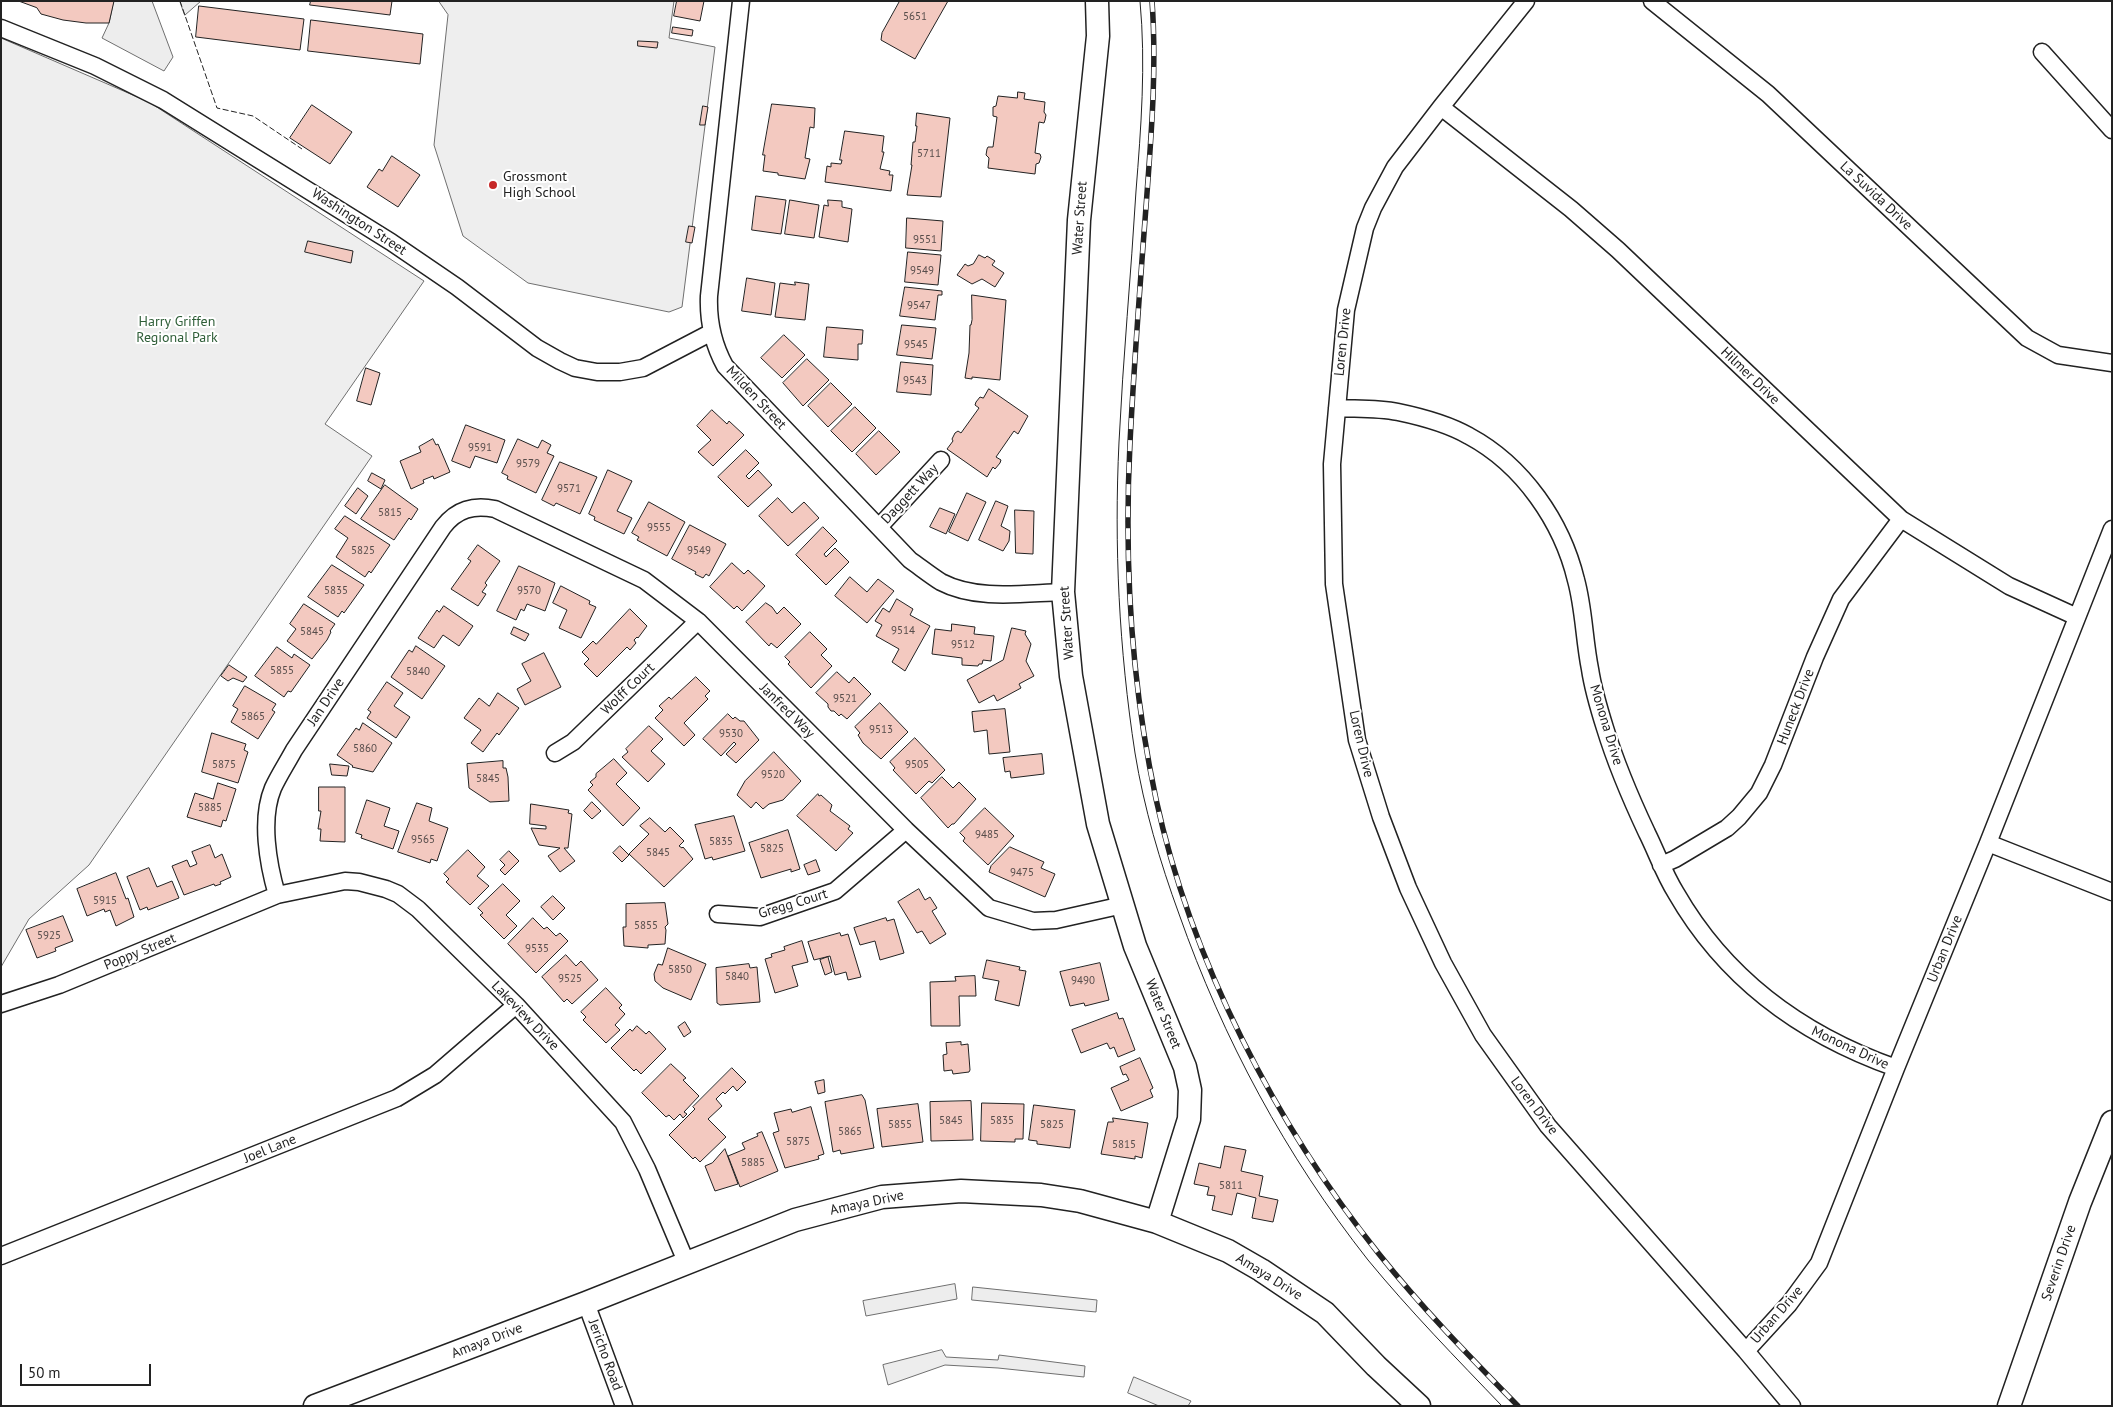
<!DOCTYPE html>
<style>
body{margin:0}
#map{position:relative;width:2113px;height:1407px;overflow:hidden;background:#fff;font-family:"PT Sans",sans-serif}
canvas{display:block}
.frame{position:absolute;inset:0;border:2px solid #222;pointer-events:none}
.scale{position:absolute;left:20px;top:1364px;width:131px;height:22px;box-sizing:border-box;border:2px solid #222;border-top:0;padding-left:6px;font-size:15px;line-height:18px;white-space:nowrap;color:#222;-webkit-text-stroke:4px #fff;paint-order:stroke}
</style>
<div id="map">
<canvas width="2113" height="1407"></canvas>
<div class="frame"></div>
<div class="scale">50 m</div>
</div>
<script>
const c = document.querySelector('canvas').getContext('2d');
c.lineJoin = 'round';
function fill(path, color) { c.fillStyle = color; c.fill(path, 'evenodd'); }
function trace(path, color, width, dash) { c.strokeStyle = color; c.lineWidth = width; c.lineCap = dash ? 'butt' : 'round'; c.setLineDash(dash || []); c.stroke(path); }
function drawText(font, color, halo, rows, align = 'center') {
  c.font = font + ' "PT Sans",sans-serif'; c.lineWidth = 4; c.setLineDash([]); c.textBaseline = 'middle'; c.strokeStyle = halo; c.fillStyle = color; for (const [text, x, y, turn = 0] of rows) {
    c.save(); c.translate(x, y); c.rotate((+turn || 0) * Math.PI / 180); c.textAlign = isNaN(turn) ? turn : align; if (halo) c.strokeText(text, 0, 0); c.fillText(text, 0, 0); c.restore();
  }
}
const green = new Path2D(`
 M439,1H674L669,38L715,47L682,307L669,312L528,283L463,236L434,145L448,15Z
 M1,38L149,102L424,281L325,424L372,456L89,865L29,919L1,967Z`);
fill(green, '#eee');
trace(green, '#6f6f6f', 1);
const parking = new Path2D(`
 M114,1H152L173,57L164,71L102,38L109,23Z
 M180,1H201L185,15Z
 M955,1284L957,1299L866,1316L863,1301Z
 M973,1287L1097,1300L1096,1312L972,1300Z
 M942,1350L946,1357L998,1360L999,1355L1085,1366L1084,1377L998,1368L945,1365L888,1385L883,1365Z
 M1134,1377L1191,1401L1188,1406H1159L1128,1393Z`);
fill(parking, '#ededed');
trace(parking, '#6f6f6f', 1);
const building = new Path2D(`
 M19,1H114L109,23H86L63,20L41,14L37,8Z
 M311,1H392L390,15L310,5Z
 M677,1H704L700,21L674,16Z
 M900,1H948L915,59L881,40L882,33Z
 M199,6L304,19L300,50L196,37Z
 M311,20L423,34L420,64L308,51Z
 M673,27L693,30L692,36L672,33Z
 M638,41L658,42L657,48L638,46Z
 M1018,92L1025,93L1024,99L1045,102L1044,112L1046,115L1045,120L1044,123L1039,122L1035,153L1040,154L1041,157L1039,163L1036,164L1035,174L988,168L989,158L986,155L987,149L988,147H993L997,117L993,116V107L996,106L998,96L1017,98Z
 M772,104L815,108L814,128L810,127L805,158L810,159L805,179L778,175V173L763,171L765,155H763Z
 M312,105L352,132L330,164L290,138Z
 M703,106L708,107L705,125H700Z
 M917,113L950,118L941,197L907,195L912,165H911L913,142H915L917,126H916Z
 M845,131L884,136L882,152H884L880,169L890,171L889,175H893L891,191L825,182L827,166L831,167V163L841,164L842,160H840Z
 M392,156L420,175L398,207L367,187L379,169L382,171Z
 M756,196L786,200L781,234L752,230Z
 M790,200L819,205L814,238L785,234Z
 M828,200L842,201V207L852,209L848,242L819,237L824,205L828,206Z
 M907,218L943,221L941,251L906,248Z
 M689,226L695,227L692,243L686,242Z
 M308,241L353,251L351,263L305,252Z
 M908,252L941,255L938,285L905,282Z
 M979,255L985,258L987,256L995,261L992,265L1004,273L995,287L982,279L972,284L957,275L965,264L968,266L973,264Z
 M747,278L775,283L771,315L742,311Z
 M795,282L809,284L805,320L775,317L780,283L795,285Z
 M905,287L942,291V295H938L935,320L900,316Z
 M972,295L1006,300L1000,380L972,377V379L965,378L969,353L970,325H971L972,320Z
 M902,325L936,328L932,359L897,355Z
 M827,327L863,330L862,344H858V360L824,357Z
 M784,335L805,355L782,378L761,358Z
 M807,359L829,380L803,406L783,383Z
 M901,362L933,365L931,395L897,392Z
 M366,368L380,373L371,405L357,401Z
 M831,383L852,404L828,427L808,406Z
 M989,389L1028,416L1018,434L1014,431L996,457L1001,460L1000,463L995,469L993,467L987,477L947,449L953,441L952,439L955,433L958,431L961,433L979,408L975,405L976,402L980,397L983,398Z
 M855,407L876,428L852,452L831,431Z
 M712,410L727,424L729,421L744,435L713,466L698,452L711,440L697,426Z
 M466,425L505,440L497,463L475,456L470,468L452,461Z
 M879,431L900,452L876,475L856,454Z
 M433,439L436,445L438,444L450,472L434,479L433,476L423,480L424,483L411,489L400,461L421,452L419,447Z
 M518,439L538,448L542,440L551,445L547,453L554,456L536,493L507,479L508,476L502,473Z
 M746,450L759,463L746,476L749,479L758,470L772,485L748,507L718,477Z
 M560,462L597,477L580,514L556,503L554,506L542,500Z
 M608,470L632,481L617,511L632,518L624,534L594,520L595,517L589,514Z
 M372,473L385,480L381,489L368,481Z
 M385,485L418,509L411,520L409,518L394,540L361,519Z
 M358,488L368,496L356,514L345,506Z
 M967,493L986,502L968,541L949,532Z
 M778,498L792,513L804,502L819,518L788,546L759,516Z
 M996,501L1008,506L1001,526L1010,531L1009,541L1003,551L979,540Z
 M649,502L685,522L667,556L637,540L639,537L632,533Z
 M940,508L955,514L946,534L930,527Z
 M1015,510L1034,511L1033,554L1016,553Z
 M345,516L390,545L371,573L369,571L365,577L336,557L348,538L335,529Z
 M690,525L726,544L709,576L706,574L703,578L695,574L696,572L672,559Z
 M823,527L837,541L824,554L826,557L835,548L849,562L826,585L796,555Z
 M478,545L500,561L485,583L487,585L482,592L486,594L478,606L451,589L471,561L468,559Z
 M732,563L744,574L748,570L765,586L742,611L737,606L734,609L710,587Z
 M332,565L364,585L344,613L342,611L338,617L308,597Z
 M519,566L555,583L545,611L527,604L524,611L521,609L516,620L497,611Z
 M850,577L867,592L878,579L894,591L867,623L835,596Z
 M561,586L590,601L589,604L596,607L581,638L559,628L567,610L553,603Z
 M897,599L913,609L910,615L930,626L905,671L892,662L899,649L876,636L882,625L875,621L883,608L889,612Z
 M766,603L772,607L777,614L784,607L801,624L777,648L771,643L769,646L746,622Z
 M304,604L335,624L330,631L331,632L327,640L312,659L287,641L296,629L290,624Z
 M444,606L473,626L459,646L443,635L434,648L418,638L437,610L439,612Z
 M630,609L647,626L638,638L637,637L634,640L636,643L630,650L627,647L597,677L584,664L589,659L582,652L593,641L596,644Z
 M952,624L975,627L974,634L994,636L991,661L983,660L982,664H979L978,666L962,665V658L932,654L935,629L951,631Z
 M514,627L529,634L525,641L511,634Z
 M1012,628L1026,631L1025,634L1031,644L1026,661L1034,676L1019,684L1021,688L997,701L994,695L979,703L967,680L1003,660Z
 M810,632L827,649L821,655L832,666L811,688L788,664L790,662L785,657Z
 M416,646L445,666L422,699L391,677L409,650L412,652Z
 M277,647L292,658L294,654L310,665L291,692L288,691L284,697L255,676Z
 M544,653L561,687L525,705L517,689L531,681L522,664Z
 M229,665L247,677L243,682L233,678L228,681L221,676Z
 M837,672L849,683L854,677L871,694L847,719L841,714L839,716L834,711H831L828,707V704L816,693Z
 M696,677L710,691L705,696L708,699L684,723L695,735L684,746L655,718L663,710L659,706L669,697L671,699Z
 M387,682L403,693L394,706L410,717L396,738L367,718L371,712L368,710Z
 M245,686L276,704L272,710L275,712L258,739L231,722L238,709L233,706Z
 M498,693L519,708L499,735L497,733L483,752L471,743L481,730L464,718L479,698L489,706Z
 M880,703L908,732L881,759L863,743L858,735L860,733L855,727Z
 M1005,709L1010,752L989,754L987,730L974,732L972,712Z
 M728,714L733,719L735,717L740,721H744L759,740L736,763L726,754L736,744L734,742L721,756L703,739Z
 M363,723L392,743L373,772L352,767L353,766L337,755L356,728L359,730Z
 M649,726L663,739L651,751L665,764L648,782L622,757L628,752L626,749Z
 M212,733L246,744L244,750L248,752L238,783L202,772Z
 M915,738L945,770L932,783L929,781L916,794L893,770L895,768L890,762Z
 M774,752L801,781L783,800L769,804L763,809L756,802L751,808L737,795L745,781Z
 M1042,754L1044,774L1011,778L1010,771L1005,772L1003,758Z
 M614,759L627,773L616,784L640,808L623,826L588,790L593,785L590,782L596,777V774Z
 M503,761V768H506L508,777L509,801L490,802L469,788L467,764Z
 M330,764L349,766L347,776L332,775Z
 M942,777L953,788L959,782L976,799L954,824H952L948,828L921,798Z
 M218,783L236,789L226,821L223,820L221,827L187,817L195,793L213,799Z
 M319,787H345V842L320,841L321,829H318L321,811H319Z
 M818,794L819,796L821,795L832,805L830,811L850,826L848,829L853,833L836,851L797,816Z
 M367,800L390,808L384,826L399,831L393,849L361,838L362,835L356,833Z
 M592,802L601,811L592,819L584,811Z
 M417,803L432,808L429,821L448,828L437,861L431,859L430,863L398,852Z
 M531,804L569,810L568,813L572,814L568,848H564L575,861L560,872L548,856L560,848L539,845L531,828L546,829V826L530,824Z
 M985,808L1014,836L988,865L963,841L965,838L960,833Z
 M734,816L745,851L713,860L712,857L705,859L695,825Z
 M650,818L665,832L670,827L684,841L679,846L682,848L683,847L693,859L664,887L629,854L649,834L640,826Z
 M788,830L800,869L791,872V869L761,878L749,843Z
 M210,845L215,858L222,854L231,877L220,882L221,884L215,886L214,884L184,895L172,866L187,860L190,867L197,864L192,852Z
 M620,846L629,855L622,862L613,853Z
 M1010,847L1044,862L1041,868L1055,874L1045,897L989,872L991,866Z
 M468,850L485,867L477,876L489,886L470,905L446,882L449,879L444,874Z
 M509,851L519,861L505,875L500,870L505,865L500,860Z
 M816,860L820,871L808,875L804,865Z
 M149,868L157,887L172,881L179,898L148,910L147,907L140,910L127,877Z
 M116,873L126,899L128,898L134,917L116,926L110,910L105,912L104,909L87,916L77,889Z
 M503,884L520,901L506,915L517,926L504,939L480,915L483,913L478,908Z
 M919,889L925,900L930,897L937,908L932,911L946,934L930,944L922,931L917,933L898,902Z
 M553,896L565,908L553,920L541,907Z
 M665,903L668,924L665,927L666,930L665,944L648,945V948L624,946L623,927H626V904Z
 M63,916L73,941L55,948L56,951L37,958L26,930Z
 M533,918L544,929L547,927L556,936L560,933L568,941L536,973L508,944Z
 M886,918L887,921L894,919L904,953L880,960L875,941L860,945L854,928Z
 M840,933L841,936L848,934L861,977L848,980L846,972L835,975L830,956L814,960L808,942Z
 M802,941L808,962L792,966L798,986L775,993L765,959L772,957L771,954L785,950L784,947Z
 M668,948L706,964L691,1000L663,988L655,981L654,974L658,964L662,965Z
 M566,955L576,966L581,961L598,980L572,1004L567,999L564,1002L542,977Z
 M828,957L832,972L825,975L820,960Z
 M987,960L1020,967L1019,970L1026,971L1019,1006L995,1000L999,981L983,978Z
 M1100,963L1109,1000L1085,1006L1084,1003L1070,1006L1060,972Z
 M749,964L750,968L757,967L760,1002L720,1005L717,1003L716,968Z
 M975,976L976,996H959L960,1026H931L930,982L956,981L955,977Z
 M606,988L622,1005L619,1008L625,1014L615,1025L620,1030L606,1043L583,1020L586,1017L581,1012Z
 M1117,1013L1119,1019L1123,1018L1135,1050L1118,1057L1114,1047L1110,1049L1107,1043L1081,1053L1072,1030Z
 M685,1022L691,1032L684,1037L678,1027Z
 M637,1026L646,1034L649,1031L666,1049L641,1074L636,1069L634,1071L611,1048L630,1029L632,1031Z
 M961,1042V1045L968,1044L970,1070L969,1072L953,1074L952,1070L944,1071L943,1055L947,1054L946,1043Z
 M1140,1058L1153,1088L1150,1090L1153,1097L1121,1111L1111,1088L1129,1080L1126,1074L1123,1075L1120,1067Z
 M671,1064L686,1078L683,1080L699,1096L684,1112L687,1114L683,1118L680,1114L674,1120L669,1115L666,1117L642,1093Z
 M732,1068L746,1082L737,1091L733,1086L725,1094L723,1092L716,1099L722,1106L708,1119L726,1137L700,1162L695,1157L693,1159L669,1135L695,1109L693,1107Z
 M824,1080L825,1092L818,1094L815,1082Z
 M862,1095L865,1100L874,1148L841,1154L840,1150L833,1152L825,1102Z
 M971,1101L973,1140L931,1141L930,1102Z
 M982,1103L1024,1104L1023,1139H1015V1142L981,1141Z
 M918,1104L923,1142L882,1147L877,1109Z
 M1034,1105L1075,1110L1070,1148L1037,1144V1141L1029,1140Z
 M811,1107L824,1154L818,1156L819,1159L785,1168L773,1133L779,1131L774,1113L791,1109L792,1112Z
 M1113,1118L1148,1123L1142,1158L1135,1156V1159L1101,1154L1108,1122H1113Z
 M762,1132L778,1171L740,1187L728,1156L745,1149L742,1143L758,1136L757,1134Z
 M1225,1146L1246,1150L1241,1171L1263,1176L1259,1196L1278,1200L1273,1222L1252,1218L1256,1198L1237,1193L1232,1215L1212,1210L1215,1196L1207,1195L1209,1187L1194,1184L1199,1163L1220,1168Z
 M725,1149L738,1184L715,1191L705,1166L712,1163Z`);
fill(building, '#f3c9c0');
trace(building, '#222', 1);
const street = new Path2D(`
 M741,1L709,296C708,321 713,344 725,366L910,560C920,567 930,575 941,582C977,601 1025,593 1063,592
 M1526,1L1441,107L1395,167L1373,208L1365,228L1346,310L1332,464L1334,584L1357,740L1381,817L1408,888L1443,963L1483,1035L1548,1126L1746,1351L1792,1406
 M1652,1L1768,94L2027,338L2058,355L2112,363
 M1,28L95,66L163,100L391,242L457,287L537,348L560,361L575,368L597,372H620L643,368L712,332
 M2042,52L2112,130
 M1441,107L1571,209L1618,250L1901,519L2009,586L2077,617
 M1337,408C1357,409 1378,408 1398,412C1422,417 1448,424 1469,436C1523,465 1562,522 1576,580C1584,609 1584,639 1590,669C1593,689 1599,709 1605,728C1616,764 1631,799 1647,833C1657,853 1664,874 1676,893C1726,980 1802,1035 1896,1068
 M879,527L941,460
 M555,753L573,742L698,621
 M1988,843L2112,892
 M1661,865L1675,859L1727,828L1739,817L1759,793L1773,765L1815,657L1841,599L1901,519
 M277,895C268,864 260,819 273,788C279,775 287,763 294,750L443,527C457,509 473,505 495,509L644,580L698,621L906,830L989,908L1033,921L1056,920L1123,905
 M718,914L760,917L835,891L906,830
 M1,1004L59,985L277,895L345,881L359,882L386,889L398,894L418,909L516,1005L623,1122L647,1169L687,1264
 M1,1256L397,1098L435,1075L516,1005
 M586,1303L624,1406
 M1746,1351L1789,1304L1819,1263L1896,1068L1988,843L2112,529`);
const secondary = new Path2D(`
 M1097,1L1098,36L1079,220L1063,592L1071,676L1098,824L1135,946L1185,1067L1190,1090L1189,1119L1157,1222
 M315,1406L586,1303L795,1220L882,1197L961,1191L1041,1195L1080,1201L1157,1222L1228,1251L1261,1270L1325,1313L1376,1366L1419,1406
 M2009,1406L2080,1202L2112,1122`);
trace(street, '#222', 19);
trace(secondary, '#222', 25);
trace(street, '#fff', 16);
trace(secondary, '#fff', 22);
trace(new Path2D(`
 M1140,1C1146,65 1141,128 1136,191C1131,275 1123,358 1119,442C1114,546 1119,649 1135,753C1144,808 1160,862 1179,914C1223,1039 1286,1156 1368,1260C1410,1311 1456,1358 1502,1406`), '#222', 1);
const rail = new Path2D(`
 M1152,1C1157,70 1151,138 1146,207C1140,285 1134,364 1130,443C1124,562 1131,682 1156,799C1191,961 1276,1125 1379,1254C1422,1308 1470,1357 1518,1406`);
trace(rail, '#222', 5.5);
trace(rail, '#fff', 4, [11]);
trace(new Path2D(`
 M180,1L217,108L253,116L302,149`), '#222', 1, [6, 2.5]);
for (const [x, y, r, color] of [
 [493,185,5,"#c62828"]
]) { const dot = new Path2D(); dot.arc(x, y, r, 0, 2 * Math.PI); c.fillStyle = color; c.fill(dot); trace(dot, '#fff', 2); }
drawText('11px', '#564c4a', null, [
 ["5651",915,17],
 ["5711",929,154],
 ["9551",925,240],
 ["9549",922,271],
 ["9547",919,306],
 ["9545",916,345],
 ["9543",915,381],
 ["9591",480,448],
 ["9579",528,464],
 ["9571",569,489],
 ["5815",390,513],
 ["9555",659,528],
 ["5825",363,551],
 ["9549",699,551],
 ["5835",336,591],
 ["9570",529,591],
 ["9514",903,631],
 ["5845",312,632],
 ["9512",963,645],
 ["5855",282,671],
 ["5840",418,672],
 ["9521",845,699],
 ["5865",253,717],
 ["9513",881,730],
 ["9530",731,734],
 ["5860",365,749],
 ["5875",224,765],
 ["9505",917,765],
 ["9520",773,775],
 ["5845",488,779],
 ["5885",210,808],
 ["9485",987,835],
 ["9565",423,840],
 ["5835",721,842],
 ["5825",772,849],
 ["5845",658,853],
 ["9475",1022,873],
 ["5915",105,901],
 ["5855",646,926],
 ["5925",49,936],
 ["9535",537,949],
 ["5850",680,970],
 ["5840",737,977],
 ["9525",570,979],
 ["9490",1083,981],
 ["5845",951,1121],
 ["5835",1002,1121],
 ["5855",900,1125],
 ["5825",1052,1125],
 ["5865",850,1132],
 ["5875",798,1142],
 ["5815",1124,1145],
 ["5885",753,1163],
 ["5811",1231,1186]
]);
drawText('14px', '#222', '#fff', [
 ["Grossmont",503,177],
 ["High School",503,193]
], 'left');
drawText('14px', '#222', '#fff', [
 ["La Suvida Drive",1876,196,43],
 ["Water Street",1080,218,-86],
 ["Washington Street",359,222,33],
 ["Loren Drive",1343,342,-84],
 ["Hilmer Drive",1750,376,44],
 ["Milden Street",756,398,47],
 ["Daggett Way",910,494,-47],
 ["Water Street",1067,623,-94],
 ["Wolff Court",628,689,-44],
 ["Jan Drive",326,702,-56],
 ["Huneck Drive",1796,707,-69],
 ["Janfred Way",787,711,45],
 ["Monona Drive",1606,725,73],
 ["Loren Drive",1361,744,77],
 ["Gregg Court",793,904,-17],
 ["Urban Drive",1945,949,-68],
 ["Poppy Street",140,952,-22],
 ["Water Street",1163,1014,68],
 ["Lakeview Drive",525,1016,46],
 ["Monona Drive",1850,1048,25],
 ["Loren Drive",1534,1106,53],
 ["Joel Lane",270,1149,-22],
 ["Amaya Drive",867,1203,-12],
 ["Severin Drive",2059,1263,-71],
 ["Amaya Drive",1269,1277,32],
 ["Urban Drive",1777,1315,-49],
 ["Amaya Drive",487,1341,-21],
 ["Jericho Road",605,1355,70]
]);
drawText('14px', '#2f5e38', '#fff', [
 ["Harry Griffen",177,322],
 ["Regional Park",177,338]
]);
</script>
